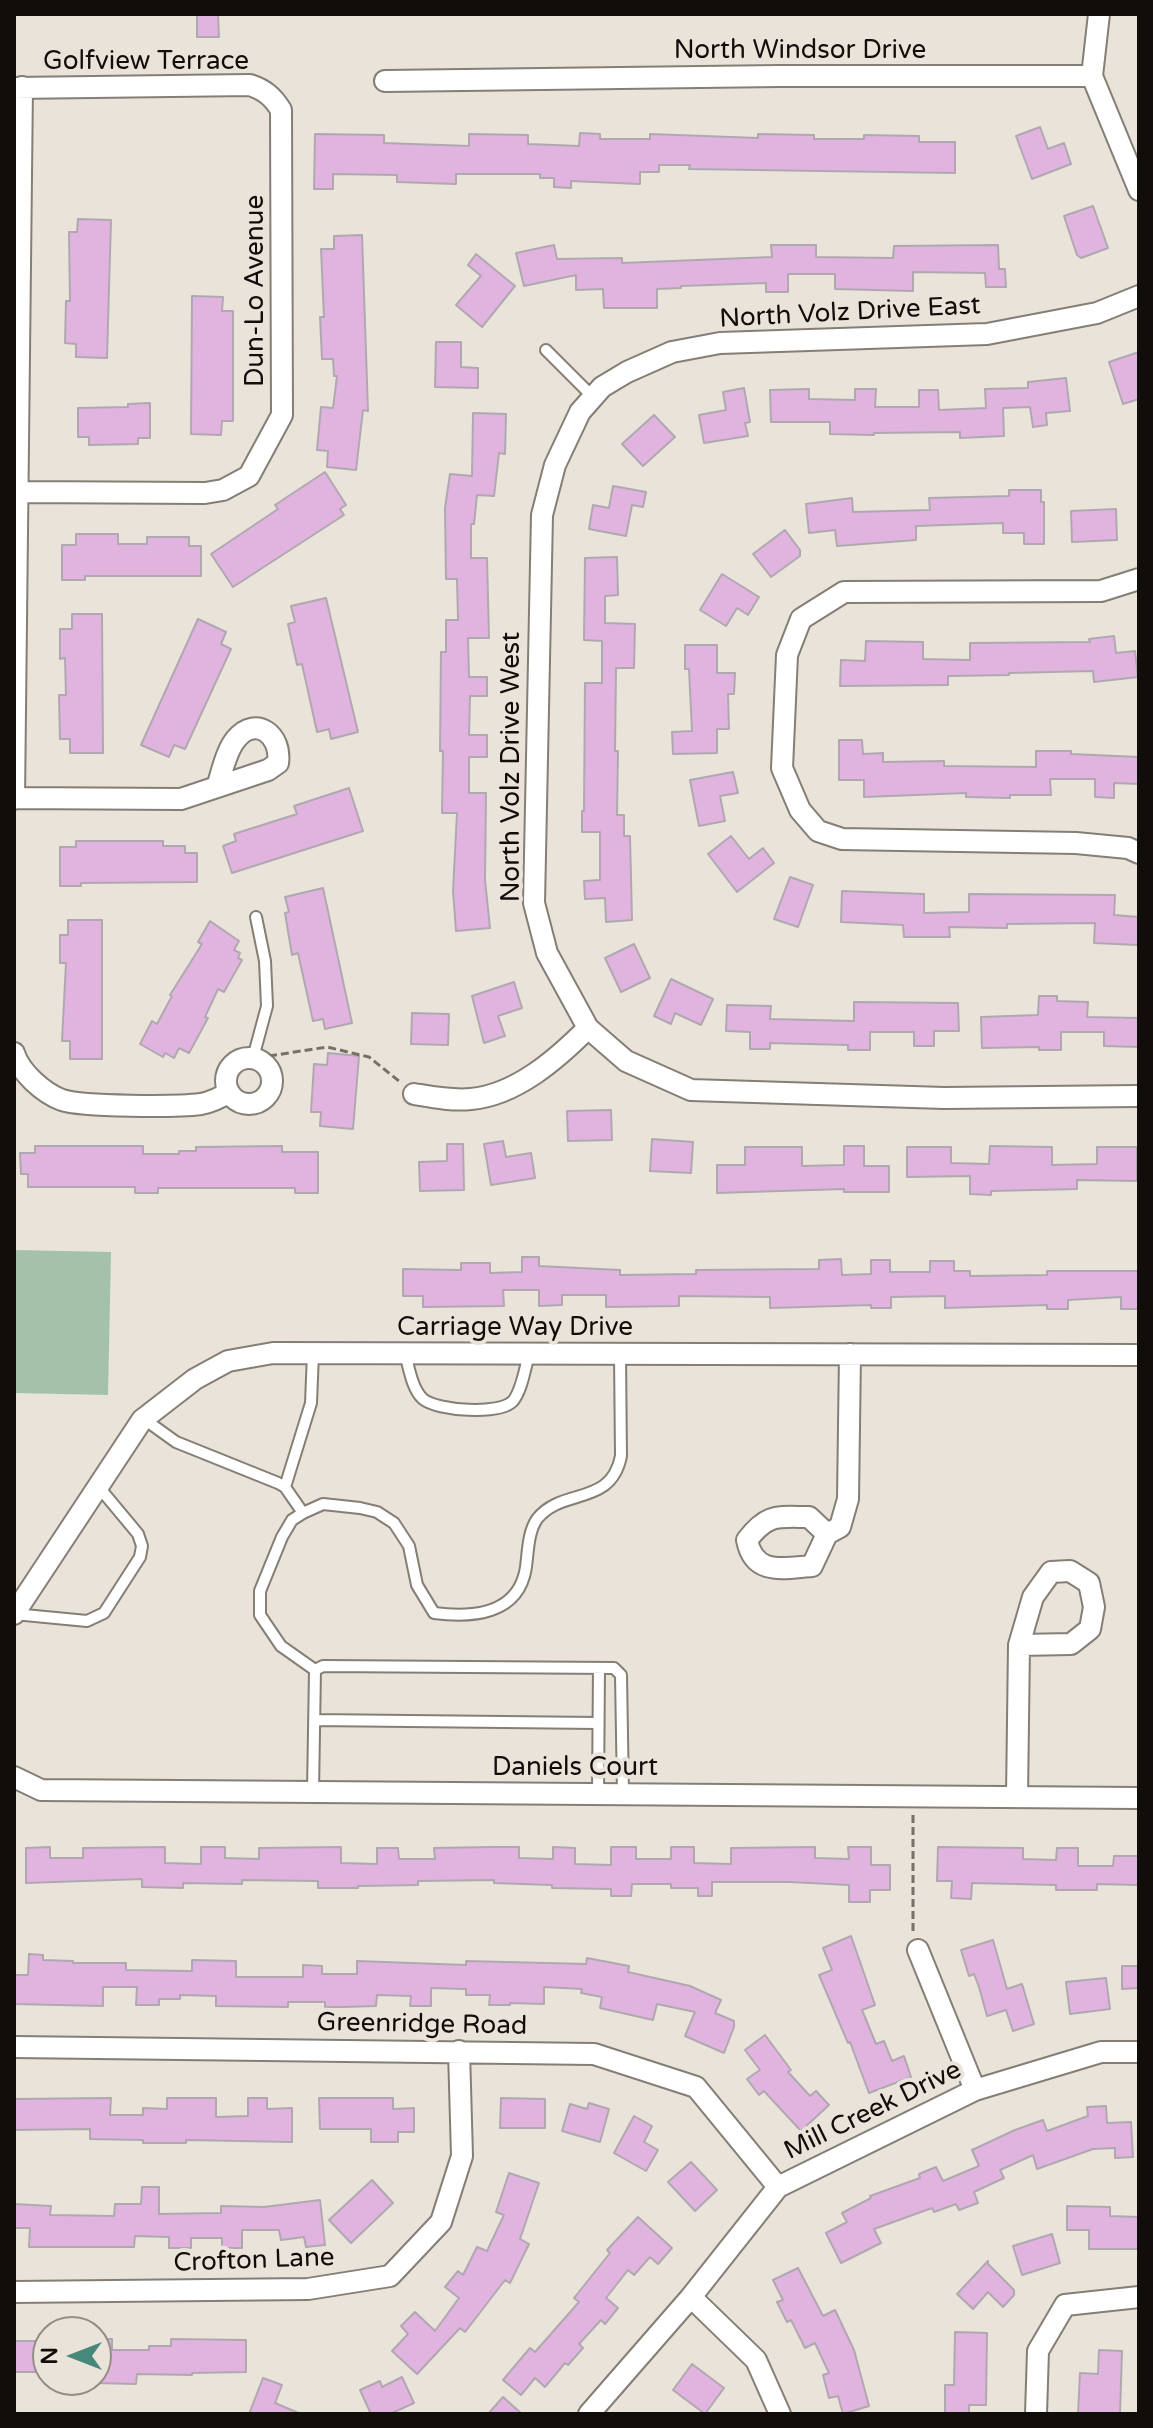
<!DOCTYPE html>
<style>
body{margin:0}
#map{position:relative;width:1153px;height:2428px;overflow:hidden;background:#eae3d9;font-family:"Varela Round",sans-serif}
canvas{display:block}
.frame{position:absolute;inset:0;border:16px solid #100d0a;pointer-events:none}
.north{position:absolute;left:32px;top:2316px;width:80px;height:80px;box-sizing:border-box;background:#eae3d9;border:2px solid #938d86;border-radius:50%;rotate:270deg;font-size:22px;font-weight:700;line-height:32px;text-align:center;color:#100d0a}
.north::after{content:'';display:block;margin:auto;width:28px;height:36px;background:#46887a;clip-path:polygon(50% 0,100% 100%,50% 72%,0 100%)}
</style>
<div id="map">
<canvas width="1153" height="2428"></canvas>
<div class="frame"></div>
<div class="north">N</div>
</div>
<script>
const c = document.querySelector('canvas').getContext('2d');
c.lineJoin = 'round';
function fill(path, color) { c.fillStyle = color; c.fill(path, 'evenodd'); }
function trace(path, color, width, dash) { c.strokeStyle = color; c.lineWidth = width; c.lineCap = dash ? 'butt' : 'round'; c.setLineDash(dash || []); c.stroke(path); }
function drawText(font, color, halo, rows, align = 'center') {
  c.font = font + ' "Varela Round",sans-serif'; c.lineWidth = 8; c.setLineDash([]); c.textBaseline = 'middle'; c.strokeStyle = halo; c.fillStyle = color; for (const [text, x, y, turn = 0] of rows) {
    c.save(); c.translate(x, y); c.rotate((+turn || 0) * Math.PI / 180); c.textAlign = isNaN(turn) ? turn : align; if (halo) c.strokeText(text, 0, 0); c.fillText(text, 0, 0); c.restore();
  }
}
fill(new Path2D(`
 M14,1250L111,1252L108,1395L14,1393Z`), '#a4c2aa');
const building = new Path2D(`
 M218,14L219,37H197V15Z
 M1040,127L1048,149L1064,143L1071,164L1032,179L1016,136Z
 M580,133L600,134V139H650V134L758,138V134L814,135V139H864V135L919,136V142H955V173L689,169L690,165H659V172H640V184L571,181V188L554,187V178H540V174H456V184L397,182V175L333,174V189H314L315,134L384,135V143L469,146V134L528,135V144L579,146Z
 M1093,206L1108,248L1081,258L1077,255L1064,216Z
 M78,219L111,220L107,358L76,357V344L65,343L66,301H70L69,232H77Z
 M362,235L368,411L363,410L356,470L327,467L328,451L317,450L321,407L333,408L337,376H334L333,359H322L320,317H324L321,249H334V236Z
 M554,245L557,259L622,258V263L772,257L771,245H816V257L893,258L894,246L998,245L999,269H1005L1006,287H986L985,273L913,272V291L835,289V274H788V292H766V283L681,286V288L657,289V308H604L603,289L576,290V275L524,286L516,253Z
 M476,254L515,286L482,327L456,305L481,276L468,265Z
 M192,296L223,297L222,311H233V421H222L221,435L191,434Z
 M436,342H461V367L478,368V388L435,387Z
 M1139,352V399L1123,404L1109,362Z
 M1066,378L1070,411L1046,413L1047,425L1033,427L1030,407L1003,408L1004,436L960,438V432L874,433V435L830,434V422H771L770,390L809,389V399L855,400V389H876L875,407H919V390H938L939,410L986,408L985,389L1028,388V382Z
 M744,388L750,422L745,423L748,436L704,443L699,415L726,410L723,392Z
 M150,403V438H138V444L89,445V437H78V408L128,407V404Z
 M473,413L506,414L505,454L499,453L494,496L477,495L474,524H471V558H487L489,638H468L469,677H487V696H470L469,735H487V757H469V793H486L485,880L490,928L456,931L453,891L457,813H442L443,751H440L441,652H446V620H458L457,579H446L445,508L450,474L472,476Z
 M654,415L675,437L643,466L622,444Z
 M325,472L346,505L340,509L344,515L233,587L211,554L278,509L275,505Z
 M613,486L646,492L643,507L632,505L626,536L589,529L593,505L609,508Z
 M1009,490H1041V502H1044V544H1024V533H1003V523L916,526V540L837,546L835,530L809,533L806,504L852,498L853,512L930,510L929,498L1009,496Z
 M1116,509L1117,540L1072,542L1071,511Z
 M785,530L800,550V556L771,577L753,554Z
 M76,534H118V544H147V537H189V546H201V576H85V580H62V545H76Z
 M617,557L618,595L605,596V623L635,624L634,668H616L615,751H618L617,815H624V836H630L632,920L606,922L605,898L585,899L584,881L600,880V832H582V811H584L585,683H602V641L584,640L585,558Z
 M722,574L759,597L748,615L737,608L726,626L700,610Z
 M326,598L358,732L331,739L329,729L317,732L302,664L297,665L288,624L295,622L291,606Z
 M72,614H102L103,753H70V739H60L59,695H66L65,658L60,659V629H72Z
 M198,619L226,632L221,644L231,649L185,749L174,745L169,757L141,745Z
 M1114,636L1116,653L1135,651L1138,677L1094,682L1093,671L1009,673V675L948,676V685L840,686L841,660L865,661L866,641L923,642V659L970,660V643L1090,642L1089,639Z
 M685,645H717V673H735L734,694H728L729,729H717V753L673,754L672,732L692,731L689,669H685Z
 M839,740H862L863,754L883,753V762L944,761V766L1036,767V751H1071V754L1139,757V784L1114,783V798L1095,797V779H1050L1051,795H1010V798L966,797V793L864,797V780H839Z
 M733,772L738,793L720,796L725,821L699,826L690,780Z
 M349,788L363,831L232,873L223,846L236,841L234,834L297,814L294,806Z
 M731,836L749,859L763,848L774,863L737,892L708,854Z
 M76,841H163V846H185V853H197V882L81,883V886H60V847H76Z
 M790,877L813,885L798,927L774,919Z
 M323,888L352,1023L325,1029L323,1019L313,1021L298,953L292,955L285,913L289,912L285,897Z
 M842,891L924,894V913L969,912V894L1115,895L1114,915L1139,917L1138,945L1094,943L1095,923L1007,924V928L949,927L950,937H904L903,925L841,922Z
 M68,920H102V1059H70V1041H62L66,963H60V935H68Z
 M210,921L239,941L234,950L240,953L238,958L242,960L224,992L218,989L205,1017L208,1018L189,1053L179,1048L174,1058L165,1053L163,1057L140,1044L152,1021L157,1024L172,996L170,995L202,944L198,942Z
 M634,944L650,978L621,992L605,958Z
 M671,979L713,999L701,1025L675,1013L671,1024L654,1016Z
 M514,982L522,1008L498,1016L505,1036L484,1043L472,996Z
 M1039,996H1057V1001L1088,1002L1087,1017L1139,1018V1047L1104,1046V1032H1061V1050H1039V1047L982,1048L981,1017L1038,1015Z
 M854,1002L958,1003L959,1031H934V1046H914V1032H870V1050H848V1045L770,1043V1049H750V1032L726,1031L727,1005L771,1006L770,1019L854,1021Z
 M412,1013L449,1014L448,1045L411,1044Z
 M328,1053L359,1056L353,1129L320,1126L321,1112H311L314,1064L327,1065Z
 M611,1110L612,1140L568,1141L567,1111Z
 M652,1139L693,1142L691,1173L650,1171Z
 M503,1141L506,1157L531,1153L535,1178L491,1185L484,1144Z
 M447,1144H463L464,1190L420,1191L419,1162L447,1161Z
 M35,1146H143V1154H179V1151H196V1147L282,1146V1152H318V1193H295V1188H158V1193H135V1187H28V1174H21L20,1153H35Z
 M844,1146H864V1166H889V1192H844V1189L717,1193V1165H745V1147H802V1166L844,1165Z
 M990,1146L1052,1147V1165L1097,1164V1147H1137V1181L1077,1180V1189L991,1191V1195L970,1194V1176L907,1177V1147H951V1163L989,1164Z
 M522,1257H539V1266L620,1270V1275L696,1274V1270L819,1269V1260L841,1259L842,1275L871,1274V1260H890V1272H930V1261H954V1271H970V1276L1047,1275V1271H1139V1309H1121V1297L1068,1300V1309H1047V1305L945,1308V1296L891,1297V1308H871V1305L770,1308V1297L679,1296V1306L606,1307V1295H562V1305L539,1306V1290H503L504,1306L423,1307V1296H403V1269L461,1270V1263H490V1273L522,1272Z
 M50,1847V1858H83V1848L165,1847V1863L201,1864V1847H225V1858L259,1859V1848L341,1847V1863L377,1864V1848H398L399,1859H435L434,1848L494,1847H519V1858L553,1859V1847L575,1848V1864L611,1865V1847H636V1859H671V1847H694V1863L731,1864V1848L815,1847V1858L849,1859L848,1847H871V1865H890V1890H870V1902H849V1885L790,1882H712V1896H698V1888H671V1884H632L631,1896H611V1889L552,1888V1885L494,1883V1880L418,1881V1885L358,1886V1888H318V1881L242,1880V1884L183,1883V1888L142,1887V1879L26,1883V1848Z
 M938,1847L1023,1848V1859L1056,1860L1057,1848H1078V1866H1113L1114,1856H1139V1885L1097,1884V1890H1056V1885L972,1883L971,1899L951,1898L952,1881H937Z
 M851,1936L875,2005L862,2010L876,2044L884,2041L892,2061L904,2056L911,2077L869,2093L850,2042L848,2043L819,1975L832,1970L823,1948Z
 M993,1940L1007,1989L1022,1984L1034,2024L1013,2031L1006,2010L987,2016L979,1987L974,1974L969,1976L961,1950Z
 M29,1954L43,1955V1960L73,1961V1963H126V1970L192,1971V1960L236,1961V1977H303V1965L322,1966V1974H357V1961L466,1965V1961L586,1964L587,1958L629,1966L628,1972L690,1986L721,2000L715,2013L734,2021V2027L724,2053L685,2036L695,2012L657,2004L653,2020L600,2008L602,1997L581,1993L582,1989L544,1987V2004L510,2003V2005H489L490,1995H466V1989L431,1988V2006H410L411,1996L377,1995L376,2006L343,2007H325V2002H288V2007L216,2006V1996L180,1995V1999H159V2005H136L137,1987H103V2006L14,2004V1975H28Z
 M1122,1966H1139V1988L1122,1989Z
 M1106,1978L1110,2009L1070,2014L1066,1982Z
 M765,2035L791,2070L788,2072L810,2096L816,2091L829,2105L801,2131L764,2091L759,2095L747,2079L760,2070L745,2050Z
 M111,2098L110,2115H143V2108L167,2109V2098H216V2117L248,2116V2098H267V2109L292,2108V2142L186,2140V2143H143V2140L90,2139V2129L14,2130V2099Z
 M319,2098H393V2109L414,2108V2132H398V2142H371V2129H320Z
 M501,2098L545,2099V2128H500Z
 M589,2103L609,2109L600,2142L562,2131L570,2104L587,2109Z
 M1106,2106L1107,2123L1131,2122L1133,2157L1115,2158V2148L1093,2149L1037,2169L1033,2155L1000,2170L1004,2178L974,2192L978,2203L959,2210L956,2204L934,2212L932,2208L874,2229L881,2243L841,2263L826,2233L847,2222L842,2213L871,2198L870,2196L920,2178L919,2174L936,2167L943,2181L979,2166L972,2150L1015,2130L1043,2120L1047,2131L1088,2116L1087,2107Z
 M634,2116L652,2126L644,2142L658,2150L646,2171L614,2153Z
 M691,2162L717,2190L695,2211L668,2182Z
 M509,2173L539,2183L520,2239L529,2244L510,2283L505,2280L465,2332L460,2328L417,2374L392,2351L408,2334L401,2326L415,2312L435,2331L459,2298L445,2287L458,2271L463,2275L477,2247L487,2251L504,2215L496,2212Z
 M372,2180L393,2203L351,2243L329,2220Z
 M142,2187H159V2214L221,2213V2206L264,2207L320,2200L325,2245L306,2247L304,2237L281,2240L279,2230H242V2248H222V2238H191V2248H169V2237L135,2236L134,2247H29L30,2228H14V2204L51,2206L50,2215L114,2216L115,2204H141Z
 M1067,2206L1110,2207V2216L1139,2217V2249H1089V2230H1067Z
 M638,2217L672,2248L658,2264L650,2257L634,2275L628,2270L606,2298L618,2308L605,2324L601,2320L579,2344L583,2348L568,2365L565,2363L545,2387L535,2378L521,2395L503,2380L530,2348L535,2352L579,2302L574,2298L610,2253L607,2250Z
 M1052,2234L1060,2263L1022,2275L1013,2246Z
 M988,2261V2264L1014,2290V2295L1003,2307L988,2292L973,2309L957,2294Z
 M798,2268L823,2316L835,2310L854,2350L869,2406L843,2414L838,2396L829,2398L823,2375L829,2373L815,2343L805,2348L791,2320L787,2322L777,2302L783,2300L773,2280Z
 M955,2332L987,2333L986,2405H969V2414H945V2385H954Z
 M96,2339H112V2350H149V2346H171V2339L246,2340V2372L192,2373V2375L137,2374L136,2384L96,2383Z
 M14,2341H48V2372H14Z
 M1099,2350L1122,2351L1120,2414H1078L1080,2373L1098,2374Z
 M692,2364L724,2388L705,2414L673,2390Z
 M402,2377L414,2403L390,2414H371L360,2390L380,2381L382,2387Z
 M263,2378L282,2385L275,2403L301,2414H249Z
 M503,2397L522,2414H488Z`);
fill(building, '#e1b4e0');
trace(building, '#b0a8b0', 2);
const service = new Path2D(`
 M546,350L593,397
 M253,1058L267,1006L265,961L256,917
 M405,1353C409,1368 412,1389 423,1399C437,1411 500,1415 513,1401C522,1390 525,1368 529,1354
 M144,1419L176,1442L278,1483L285,1487L303,1513
 M285,1487L311,1403L313,1353
 M14,1614L87,1621L104,1613L140,1557L142,1546L138,1534L98,1486
 M315,1670L281,1646L260,1615V1591L282,1537L292,1520L303,1513L323,1504L360,1508L377,1512L394,1523L409,1546L417,1585L434,1613C472,1618 519,1615 526,1567C528,1552 528,1532 537,1519C562,1487 611,1507 621,1456L620,1354
 M315,1670L323,1666L614,1668L621,1675L623,1794
 M314,1720L598,1723
 M313,1792L315,1670
 M598,1794L599,1668`);
const minor = new Path2D(`
 M1099,14L1092,76L1139,190
 M385,81L779,76H1092
 M14,88L250,85C265,90 273,97 281,110L282,415L249,476L223,490L205,493L17,492
 M1139,296L1097,313L987,334L720,343L672,352L627,372L602,387L580,412L555,465L542,515L534,903L547,953L588,1028L626,1061L691,1090L944,1098L1139,1096
 M1139,579L1101,591L844,592L801,619L787,655L782,768L800,810L818,831L842,839L1076,843L1128,848L1139,853
 M14,798L181,799L268,770L278,763C282,735 256,715 236,739C226,751 222,772 217,787
 M14,799L22,87
 M14,1053C20,1072 43,1093 62,1100C83,1107 177,1107 201,1104C211,1102 220,1098 229,1092
 M226 1081a23 23 0 1 1 46 0a23 23 0 1 1-46 0Z
 M414,1094C432,1097 452,1101 471,1099C516,1095 557,1059 588,1028
 M827,1534L809,1517C777,1517 768,1513 747,1540C754,1576 783,1568 812,1566L827,1534L840,1527L848,1499L850,1354
 M14,1614L142,1420L195,1379L228,1361L273,1353L1139,1355
 M14,1777L41,1790L1139,1798
 M1017,1797L1019,1645L1033,1597L1051,1572L1070,1571L1089,1583L1094,1607L1090,1629L1071,1644L1019,1645
 M918,1950L975,2090
 M14,2047L594,2054L696,2087L778,2187
 M14,2292L308,2289L390,2276L441,2222L462,2156L459,2051
 M691,2297L756,2360L780,2414
 M589,2414L691,2297L778,2187L975,2090L1101,2052H1139
 M1036,2414L1038,2351L1065,2305L1139,2297`);
trace(service, '#847e75', 14);
trace(minor, '#847e75', 24);
trace(new Path2D(`
 M269,1056L327,1047L369,1057L399,1081
 M913,1931V1815`), '#75706a', 3, [8, 4]);
trace(service, '#fff', 10);
trace(minor, '#fff', 20);
drawText('26px', '#100d0a', '#eae3d9', [
 ["North Windsor Drive",800,51],
 ["Golfview Terrace",146,62],
 ["Dun-Lo Avenue",256,291,-90],
 ["North Volz Drive East",850,313,-3],
 ["North Volz Drive West",512,767,-90],
 ["Carriage Way Drive",515,1328],
 ["Daniels Court",575,1768],
 ["Greenridge Road",422,2025,1],
 ["Mill Creek Drive",873,2111,-26],
 ["Crofton Lane",254,2261,-2]
]);
</script>
